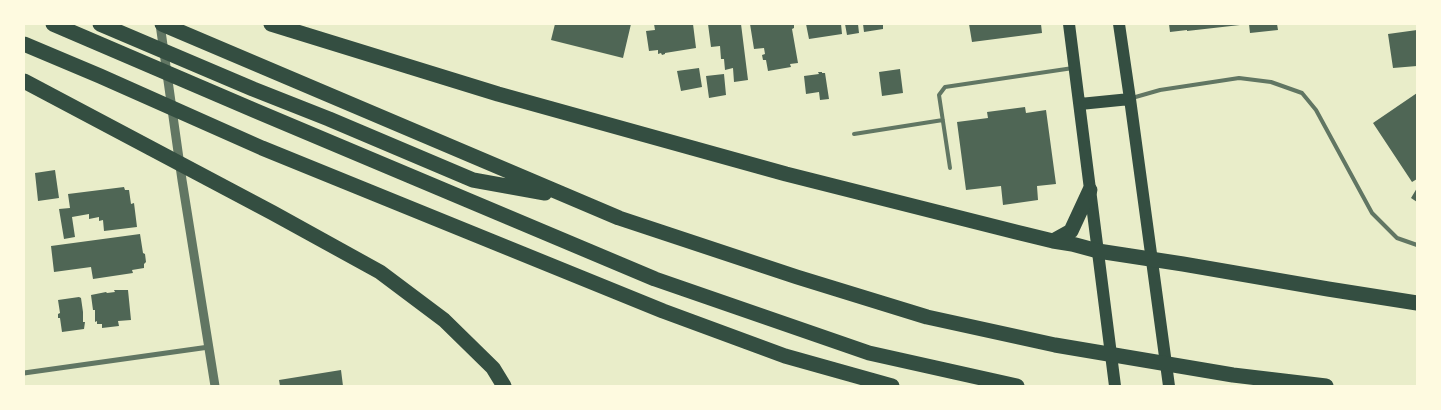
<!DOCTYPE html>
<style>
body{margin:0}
#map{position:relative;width:1441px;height:410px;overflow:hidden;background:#e9edc9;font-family:"Source Serif 4",serif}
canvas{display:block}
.frame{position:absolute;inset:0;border:25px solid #fefae0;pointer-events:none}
</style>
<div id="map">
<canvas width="1441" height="410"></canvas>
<div class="frame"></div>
</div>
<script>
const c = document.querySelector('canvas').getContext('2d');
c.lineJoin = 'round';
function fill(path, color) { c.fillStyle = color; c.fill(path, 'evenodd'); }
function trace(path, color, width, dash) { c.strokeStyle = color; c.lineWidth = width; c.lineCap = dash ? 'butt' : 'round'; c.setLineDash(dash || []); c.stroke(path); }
fill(new Path2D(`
 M555,24H631L623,58L551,40Z
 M654,24H693L696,48L665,53V54L662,55L661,53L658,54V50L649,51L646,31L655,30Z
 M708,24H741L748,80L734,82L733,68L725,70L724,59H721L720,46L711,47Z
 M750,24H794V28L792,29L798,63L790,64L791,67L768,71L766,60H763L762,55L765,54L764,48L754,49Z
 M806,24H841L842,34L809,39Z
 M845,24H858L859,33L847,35Z
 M863,24H883V29L864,32Z
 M969,24H1041L1042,33L972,42Z
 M1169,24H1240V25L1187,31V30L1170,32Z
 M1249,24H1277L1278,30L1250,33Z
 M1417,30V66L1393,68L1388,34Z
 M699,68L702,87L681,91L677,71Z
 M900,69L903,93L882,96L879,72Z
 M818,72H822V73H825L829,99L820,100L819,92L806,94L804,76L819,74Z
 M724,74L726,95L709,98L706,76Z
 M1417,93V179L1412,182L1373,123Z
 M1025,107L1026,113L1046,110L1056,184L1037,186L1038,200L1003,205L1001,186L966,190L957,122L988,118L987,112Z
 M55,170L59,198L38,201L35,173Z
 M124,187L125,190H129L131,204L134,203L137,227L104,231L103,220L99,221V217L89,219V214L72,217L75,237L64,239L59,209L70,208L68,194Z
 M1417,188V202L1411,198Z
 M140,234L143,253L145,254L146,262L144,264V268L132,270L133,273L93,279L91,267L54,272L51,246Z
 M114,290H128L131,320L118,321L119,326L102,328V324H97V321L95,322V310H93L91,295L106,292L107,293L115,292Z
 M79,297L81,298L83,312V322H85L84,329L62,332L60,318H58V314L60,313L58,300Z
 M341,370L343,386H280L279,380Z`), '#4f6655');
trace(new Path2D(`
 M1132,98L1160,90L1239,78L1271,82L1302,93L1316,110L1372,213L1397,238L1417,245
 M854,134L943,120
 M950,168L939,95L945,87L1073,68`), '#617663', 4);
trace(new Path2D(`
 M24,373L209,347`), '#617663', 5);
trace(new Path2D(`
 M160,24L182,180L215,386`), '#617663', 9);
trace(new Path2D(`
 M1069,24L1115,386
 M1119,24L1130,99L1169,386
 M1080,104L1130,99`), '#344e41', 12);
trace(new Path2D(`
 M53,24L256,111L655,279L869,353L1017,386
 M100,24L253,89L329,119L473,180L545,193
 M162,24L619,218L797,277L927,317L1055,345L1233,375L1326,386
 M271,24L498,94L786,174L1016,232L1053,241L1072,244L1098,251L1183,264L1328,289L1417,303
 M24,44L100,76L262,148L663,311L785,356L892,386
 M24,81L273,213L380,272L444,320L493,368L504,386
 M1053,241L1071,231L1090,190`), '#344e41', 15);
</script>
